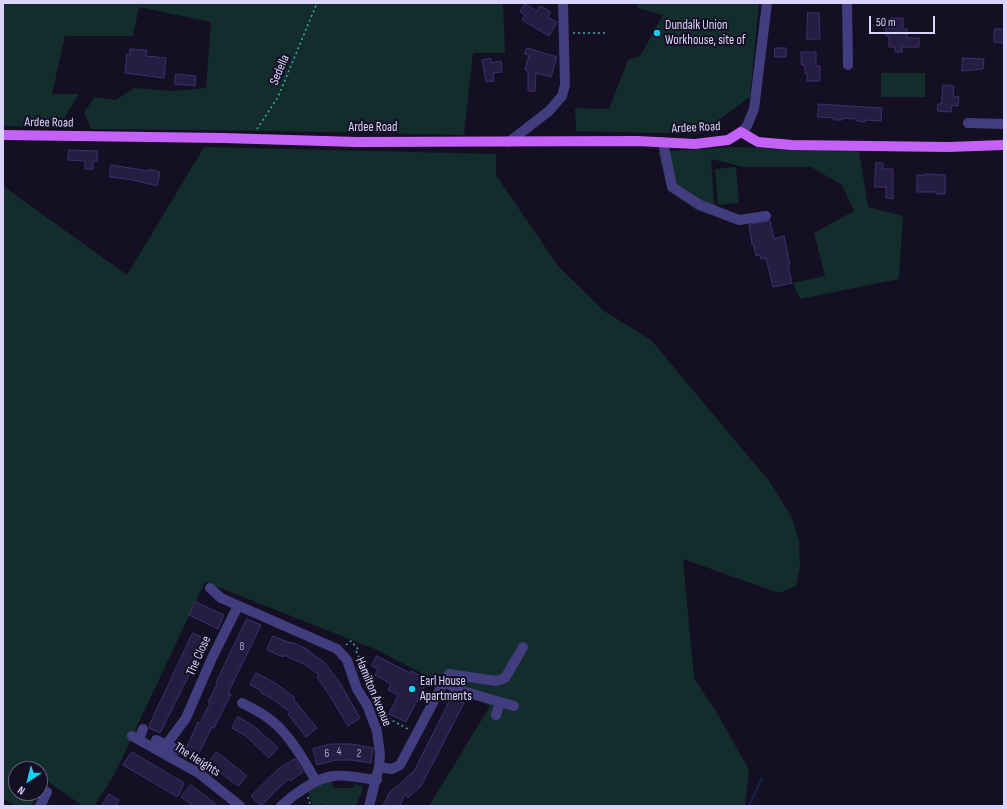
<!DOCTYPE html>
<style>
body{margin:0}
#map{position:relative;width:1007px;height:809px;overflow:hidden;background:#140f23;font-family:"Sofia Sans Condensed",sans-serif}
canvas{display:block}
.frame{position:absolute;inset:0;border:4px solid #dad4fd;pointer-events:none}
.north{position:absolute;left:8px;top:761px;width:40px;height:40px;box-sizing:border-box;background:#140f23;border:1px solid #635e7a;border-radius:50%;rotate:215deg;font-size:11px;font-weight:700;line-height:16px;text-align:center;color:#dad4fd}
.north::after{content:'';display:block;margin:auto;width:14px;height:18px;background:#0dd1ef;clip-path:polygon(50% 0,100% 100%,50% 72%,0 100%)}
.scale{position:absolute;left:869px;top:16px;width:66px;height:18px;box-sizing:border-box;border:2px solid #dad4fd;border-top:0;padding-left:5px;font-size:12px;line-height:14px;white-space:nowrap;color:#dad4fd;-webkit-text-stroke:3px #140f23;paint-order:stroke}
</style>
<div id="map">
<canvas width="1007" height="809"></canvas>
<div class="frame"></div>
<div class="north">N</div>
<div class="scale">50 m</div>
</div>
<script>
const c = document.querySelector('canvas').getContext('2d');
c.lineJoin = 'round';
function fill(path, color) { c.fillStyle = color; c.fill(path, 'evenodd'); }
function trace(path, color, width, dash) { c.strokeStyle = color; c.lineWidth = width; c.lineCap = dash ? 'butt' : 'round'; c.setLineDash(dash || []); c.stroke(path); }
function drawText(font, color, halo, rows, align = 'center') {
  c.font = font + ' "Sofia Sans Condensed",sans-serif'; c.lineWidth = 4; c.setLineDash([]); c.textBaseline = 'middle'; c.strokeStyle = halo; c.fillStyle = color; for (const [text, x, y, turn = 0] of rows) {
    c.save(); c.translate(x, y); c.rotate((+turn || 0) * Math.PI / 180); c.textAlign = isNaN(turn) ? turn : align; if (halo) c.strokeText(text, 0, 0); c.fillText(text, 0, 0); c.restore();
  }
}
fill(new Path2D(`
 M3,3H503L505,53H473L464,135L274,131L91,129L84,112L95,97L116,100L134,88L173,91L206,88L211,22L139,7L133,36H65L52,94H79L58,128L3,126Z
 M637,3H759L750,97L699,134L576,131L575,108L609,109L628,60L640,56L663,15L638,8Z
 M881,73H925V97H881Z
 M204,147L496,154V175L558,266L604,311L651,340L769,481L791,516L799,540L800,567L796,586L779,593L683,559L694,678L717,713L749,770L745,806H429L490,706L438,682L377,650L205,582L114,775L94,806H83L44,779L40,788V769H16V793H38L32,806H17L3,799V186L127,275Z
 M732,147L859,151L868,207L903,216L899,279L800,299L793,283L825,276L814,233L854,211L842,185L811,167H744L711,159L714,202L728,220L696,210L668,190L658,152Z
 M736,167L739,203L718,205L715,169Z
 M332,781L333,788H353L354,784L362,786V791L356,806H329L321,804L318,806H313L308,792L316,787Z`), '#132d2d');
trace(new Path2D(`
 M749,806L762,778`), '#112346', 2.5);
const building = new Path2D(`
 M525,4L537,11L540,6L551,12L548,17L557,22L549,36L522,20L525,15L520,12Z
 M808,13H819L820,39H807Z
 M890,18H903V29H907V38H919V47H902V52H895V47H889V36H886V28H890Z
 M995,29H1004L1003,43L994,42Z
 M527,48L557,57L551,77L536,73L535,91H528V71L525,70L529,55L525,54Z
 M775,48H786V57H775Z
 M130,49L147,50L146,56L166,58L164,78L125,73L127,54L130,55Z
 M801,52H816V66H820V81H807V73H805V65H802Z
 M963,58L984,59L983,69L962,71Z
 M491,59V63L501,61L502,72L493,73L494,81L486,82L482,60Z
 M176,74L196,76L195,86L175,84Z
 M943,85L954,86L953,96L959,97L958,106L952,105L951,112L937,111L938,104H941Z
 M819,104L882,108L881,121L865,120V122L857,121V119L842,118V120H834V118L818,117Z
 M69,150L97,151V161H93V169H85V161L68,160Z
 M876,163H883V169H893V199L886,198V187H875Z
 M111,165L149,171V169L160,172L157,186L133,180L110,177Z
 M925,174L945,175V194H936V192H917V175H925Z
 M770,221L774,239L784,236L790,264L788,265L792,283L773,287L766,258L761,259L760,255L756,256L753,243L752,244L749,225Z
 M196,602L224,615L218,629L189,615Z
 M247,619L261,625L228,693L231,694L214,728L212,727L198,755L186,749L198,722L200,723L210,703L208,702L217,684L216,683Z
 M193,633L205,639L189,675L160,733L149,728V726Z
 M273,636L290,643L291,642L307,649V650L325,663L340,683L360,718L348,726L328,693L317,677L319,675L306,665L292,659L284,655L283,657L267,650Z
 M377,656L410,673L411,671L422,677L421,679L427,681L406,722L389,714L398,695L388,690L391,684L375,675L378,669L372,666Z
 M256,673L277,684L295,698L294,700L317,728L306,737L288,714L290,712L271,698L261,693L262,691L250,685Z
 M452,697L464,703L421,786L408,798L405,794L400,806H383L389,793L414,771Z
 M238,717L254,726L278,748L269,758L246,736L232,728Z
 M331,744H352L373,748L371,763L351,760H335L317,765L313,749Z
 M132,752L184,783L179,795L176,796L123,765Z
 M217,752L247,776L238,786L208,763Z
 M295,759L303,772L290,781L289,779L272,794H273L261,806L251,796L278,769Z
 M191,785L203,794L218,806H193L181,797Z
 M109,794L119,800L116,806H102Z`);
fill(building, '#261d43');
trace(building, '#3e306e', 1);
trace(new Path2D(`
 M573,33H605
 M257,129L278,97L317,3
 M346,645L351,641L358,649L356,651L386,717L408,729
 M308,797L309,801L311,806`), '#36afac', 1.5, [2, 3]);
trace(new Path2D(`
 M847,3L848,65
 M968,123L1004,124
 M741,132L747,126L754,109L767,3
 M509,142L549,111L562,96L565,85L563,3
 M663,142L672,187L700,205L739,220L766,216
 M210,588L221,598L337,649L347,660L357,689L367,705L377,731L380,755L379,767L369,806
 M444,682L449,674L496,681L505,678L523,647
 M242,703C252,708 263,713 272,721C289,734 305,762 316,781
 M496,715L500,702
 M132,736L200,774L240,806
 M139,740L143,729
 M156,740L178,750
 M166,745L186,718L212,658L238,606
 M379,767L392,769L400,765L444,682L462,691L514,706
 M40,806L47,792
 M281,806C294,794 315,779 333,776C347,774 363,779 377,780`), '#423d7f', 10);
trace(new Path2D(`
 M3,135L223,138L357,142L637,141L695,144L728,140L741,132L758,142L792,145L948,147L1004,145`), '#c461f6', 10);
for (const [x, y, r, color] of [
 [657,33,4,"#0dd1ef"],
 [412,689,4,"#0dd1ef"]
]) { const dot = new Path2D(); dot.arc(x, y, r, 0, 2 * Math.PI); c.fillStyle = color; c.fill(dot); trace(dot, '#140f23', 1.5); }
drawText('11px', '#ada6ce', null, [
 ["8",242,647],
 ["4",339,752],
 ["6",327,754],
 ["2",359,754]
]);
drawText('13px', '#dad4fd', '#140f23', [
 ["Dundalk Union",665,26],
 ["Workhouse, site of",665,41],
 ["Earl House",420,682],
 ["Apartments",420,697]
], 'left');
drawText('13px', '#dad4fd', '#140f23', [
 ["Sedella",280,70,-67],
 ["Ardee Road",49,123,1],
 ["Ardee Road",373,128],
 ["Ardee Road",696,128,-3],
 ["The Close",199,656,-66],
 ["Hamilton Avenue",373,692,67],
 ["The Heights",197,760,32]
]);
</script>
